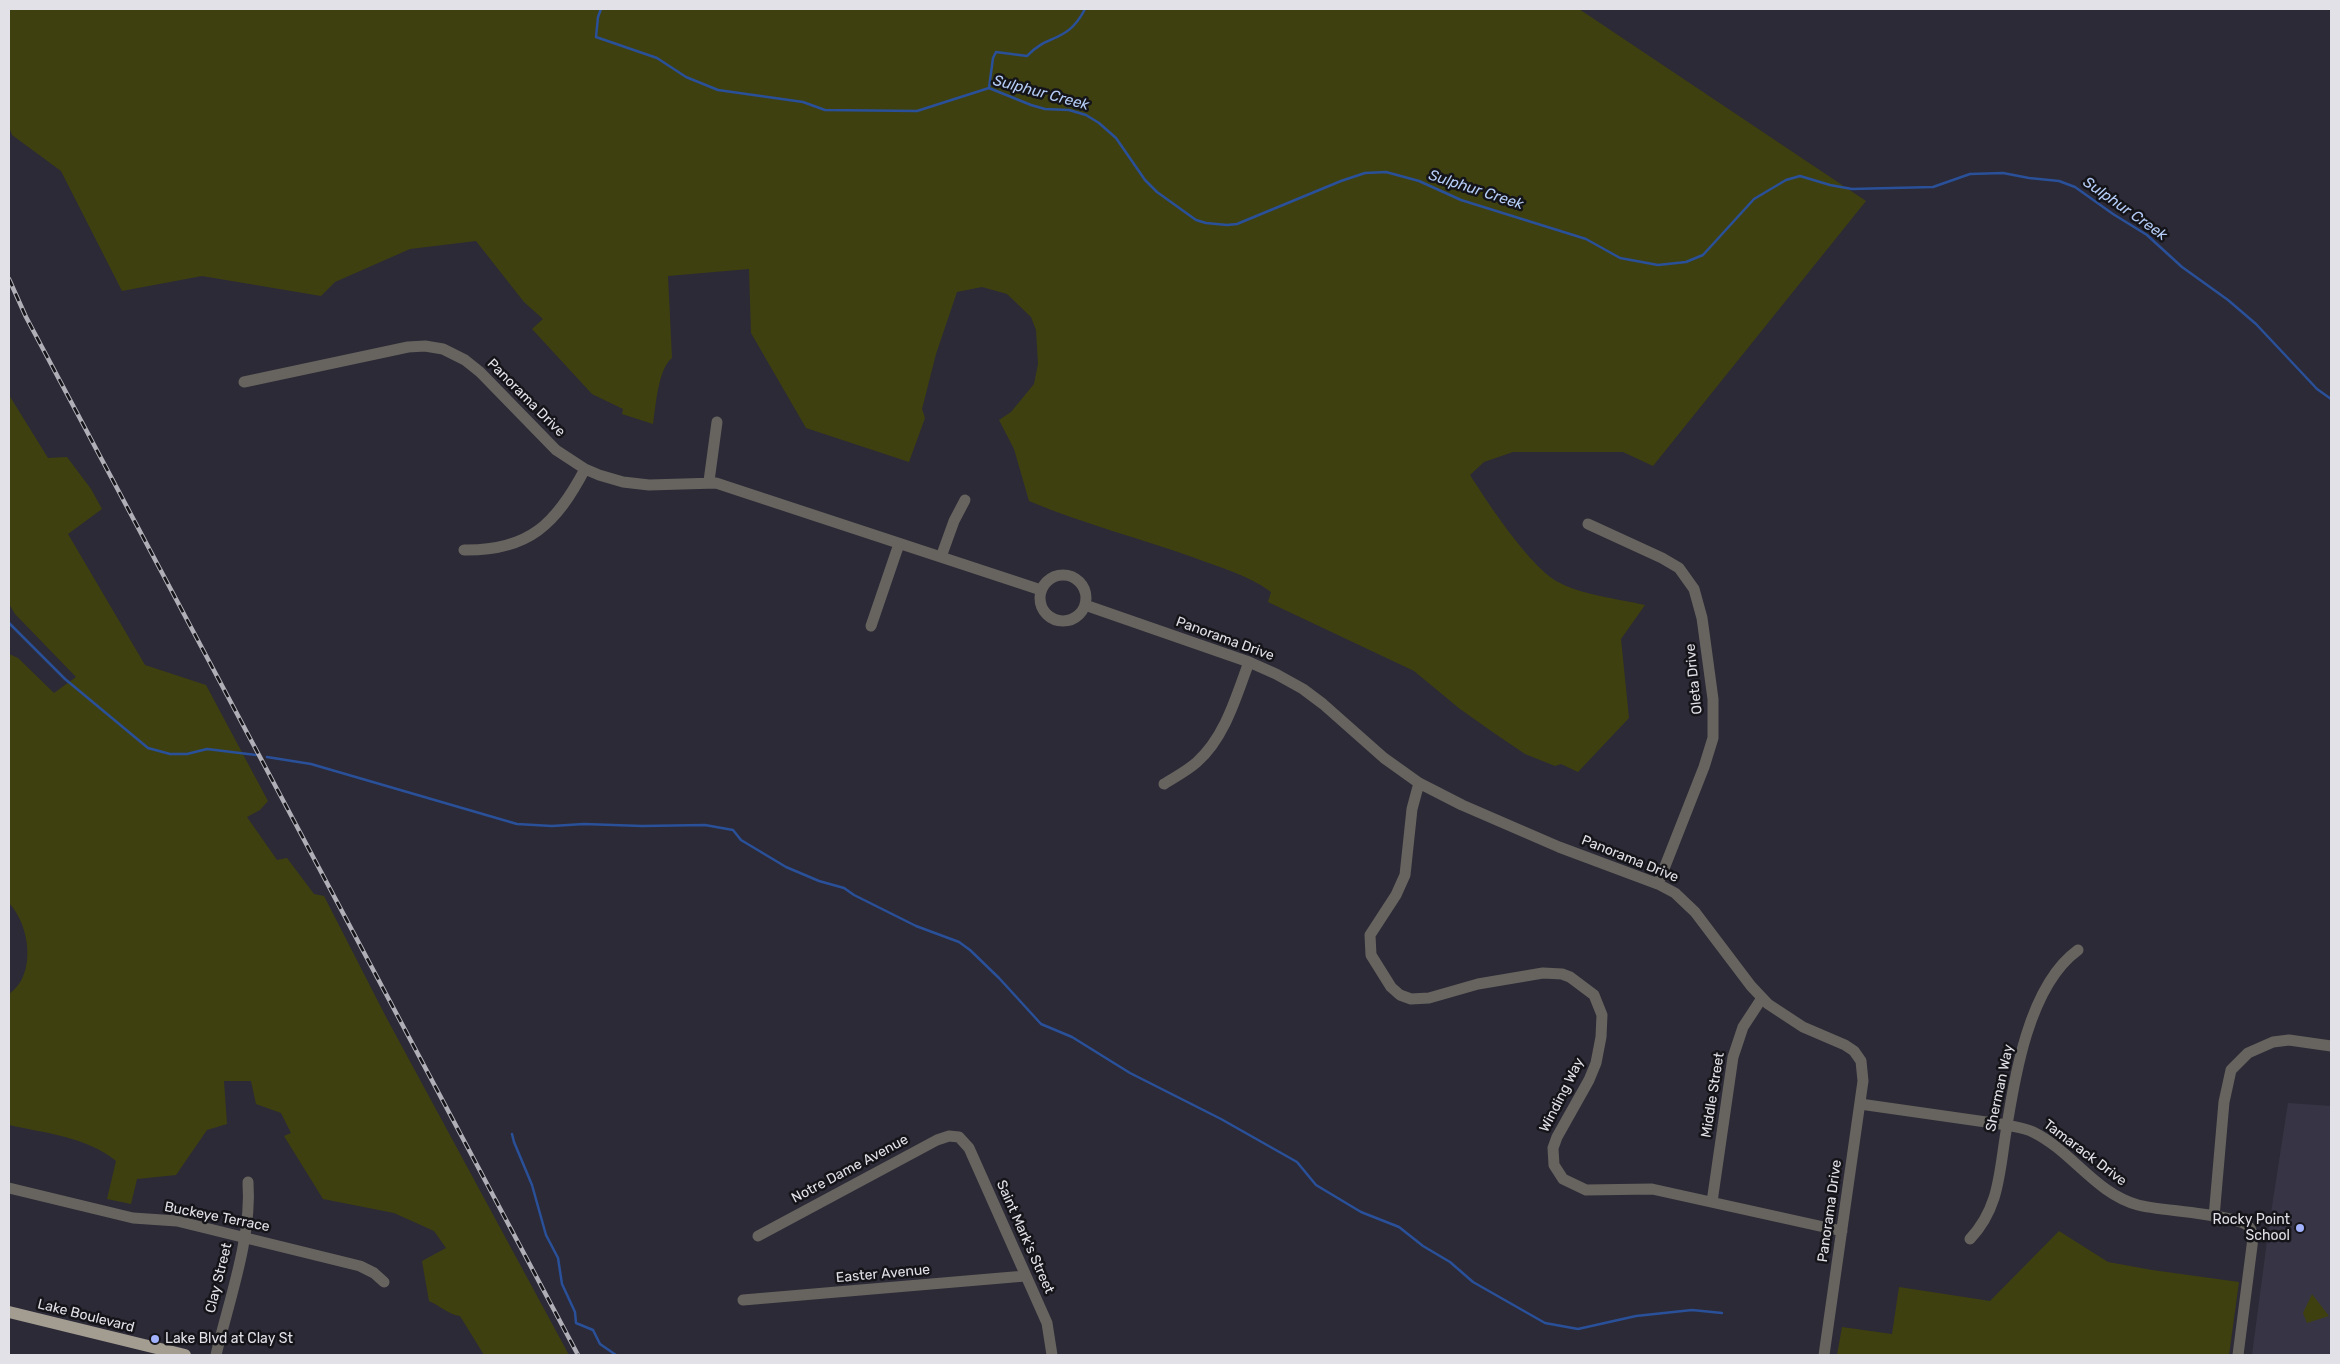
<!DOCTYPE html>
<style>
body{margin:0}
#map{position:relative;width:2340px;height:1364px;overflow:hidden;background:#2c2a36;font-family:Rubik,sans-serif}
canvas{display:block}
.frame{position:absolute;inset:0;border:10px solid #e2e1e8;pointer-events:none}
</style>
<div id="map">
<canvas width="2340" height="1364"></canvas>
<div class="frame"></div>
</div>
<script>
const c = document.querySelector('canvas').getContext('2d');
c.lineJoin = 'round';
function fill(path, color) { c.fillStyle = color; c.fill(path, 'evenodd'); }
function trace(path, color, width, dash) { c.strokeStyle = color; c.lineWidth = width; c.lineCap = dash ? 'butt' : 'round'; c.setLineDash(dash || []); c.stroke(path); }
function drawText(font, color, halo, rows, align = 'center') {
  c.font = font + ' Rubik,sans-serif'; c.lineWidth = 5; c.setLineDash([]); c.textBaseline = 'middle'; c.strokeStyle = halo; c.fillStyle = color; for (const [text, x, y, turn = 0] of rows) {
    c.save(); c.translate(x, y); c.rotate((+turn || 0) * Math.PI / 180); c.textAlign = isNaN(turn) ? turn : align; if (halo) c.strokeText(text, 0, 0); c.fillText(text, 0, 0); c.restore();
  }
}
fill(new Path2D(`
 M2288,1103L2331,1106V1355H2252L2269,1226Z`), '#373545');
fill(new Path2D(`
 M9,9H1579L1866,201L1653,466L1623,452H1513L1484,462L1470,475C1488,503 1531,569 1560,583C1583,595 1619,599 1645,605L1621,639L1629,718L1578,772L1561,764L1555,766L1525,754L1494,733L1460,709L1414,671L1268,602L1271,592C1248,575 1222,568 1195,558C1140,538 1083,524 1029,501L1014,449L999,420L1011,412L1034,384L1038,364L1036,330L1031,317L1007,294L982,287L957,292L936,354L922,409L925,418L909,462L806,428L751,333L749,269L668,276L672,358C658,369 656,405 653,424L622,414L623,409L592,394L532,329L543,319L524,302L476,241L410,249L335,282L321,296L202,276L122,291L61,171L12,135L9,127Z
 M9,395L48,458L67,457L91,489L102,509L68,534L145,665L206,685L268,801L260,810L247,817L277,860L287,858L314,894L324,896L386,1017L569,1355H484L460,1316C450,1315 440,1306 429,1301L422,1261L446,1248L434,1231L394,1213L323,1199L284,1136L291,1133L281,1113L256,1104L251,1081H224L227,1124L207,1130L176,1175L137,1179L131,1204L107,1199L116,1161C88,1137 44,1133 9,1125V994C37,975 30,925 9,903V654L18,658L54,693L76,677L15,614L9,604Z
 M2059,1231L2108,1262L2152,1270L2239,1282L2229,1355H1837L1842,1327L1892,1334L1899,1287L1990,1301Z
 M2312,1294L2329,1316L2307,1323L2303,1313Z`), '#3f4010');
trace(new Path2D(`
 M601,9L598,17L596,37L657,58L686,77L718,90L803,102L825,110L917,111L989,88L1031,105L1045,109L1069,110L1086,115L1099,123L1116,138L1145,180L1157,192L1196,220L1206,223L1227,225L1237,224L1341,181L1365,173L1386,172L1419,181L1461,200L1586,239L1620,258L1658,265L1686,262L1703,255L1754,199L1786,180L1800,176L1830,185L1852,189L1933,187L1970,174L2003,173L2029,178L2059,181L2075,187L2113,214L2147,235L2182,267L2228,300L2256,324L2317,389L2331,399
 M989,88L993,58L996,52L1027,56C1048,33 1067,44 1085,9
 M9,623L65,679L148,748L170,754H187L207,749L256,755
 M267,757L311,764L517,824L552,826L584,824L642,826L705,825L733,830L741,840L786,867L819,881L844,888L854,895L916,926L959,942L970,950L999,978L1041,1024L1072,1037L1130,1073L1221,1119L1297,1162L1316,1185L1361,1212L1399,1227L1423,1246L1450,1262L1473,1282L1545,1323L1578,1329L1636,1316L1692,1310L1722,1313
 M512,1134L514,1142L532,1185L546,1235L558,1258L562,1284L575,1312L576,1323L593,1330L600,1344L616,1355`), '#295099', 2.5);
trace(new Path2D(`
 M244,382L408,347L425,346L443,349L465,360L480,372L556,450L585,469L599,475L623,482L649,485L716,483L1041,590
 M709,481L717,422
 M1588,524L1662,558L1679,568L1694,589L1702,618L1713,699V738L1704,767L1658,884
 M464,550C529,551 556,524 585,469
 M941,557L954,521L965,500
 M1040 598a23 23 0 1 1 46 0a23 23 0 1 1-46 0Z
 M1085,605L1249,662L1276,674L1303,689L1323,704L1384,758L1419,783L1462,805L1559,847L1658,884L1675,893L1695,912L1751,986L1768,1004L1803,1027L1845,1045L1854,1051L1861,1061L1863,1081L1824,1355
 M871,626L899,544
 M1419,783L1412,809L1405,875L1396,895L1370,935L1371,955L1391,987L1400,995L1411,999L1429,998L1478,984L1543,973L1562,974L1570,977L1594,995L1602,1015L1601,1037L1596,1063L1589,1080L1557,1137L1553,1148L1554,1165L1563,1179L1586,1190L1652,1189L1842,1231
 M1164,784C1175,777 1187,771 1197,762C1225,737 1236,697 1249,662
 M1860,1104L2007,1125C2016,1127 2025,1128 2033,1132C2072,1151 2095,1193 2138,1205C2159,1211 2239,1214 2249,1227C2252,1230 2252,1234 2253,1238L2238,1355
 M9,1188L133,1218L177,1221L360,1266L374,1273L384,1282
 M1712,1202L1733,1057L1743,1027L1762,998
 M2214,1217L2224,1102L2231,1070L2248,1053L2273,1042L2289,1040L2331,1046
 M758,1236L937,1140L949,1136L959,1137L969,1148L1047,1323L1052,1355
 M1970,1239C1998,1209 1999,1177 2005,1138C2014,1080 2028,986 2078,950
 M743,1300L1025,1276
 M216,1355C229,1300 252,1238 248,1182`), '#67645f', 11);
trace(new Path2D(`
 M9,1312L185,1355`), '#a29c91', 12);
const rail = new Path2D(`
 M9,279L26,317L578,1355`);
trace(rail, '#b0afb7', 4.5);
trace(rail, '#141419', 2.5, [8]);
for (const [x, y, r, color] of [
 [2300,1228,5,"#a2b2fd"],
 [155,1339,5,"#a2b2fd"]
]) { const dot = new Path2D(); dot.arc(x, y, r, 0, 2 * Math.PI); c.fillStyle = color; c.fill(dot); trace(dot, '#141419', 2); }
drawText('14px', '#e2e1e8', '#141419', [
 ["Panorama Drive",526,398,45],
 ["Panorama Drive",1225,639,20],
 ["Oleta Drive",1694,679,-96],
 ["Panorama Drive",1630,859,22],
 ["Sherman Way",2000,1088,-78],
 ["Winding Way",1562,1095,-63],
 ["Middle Street",1713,1095,-81],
 ["Tamarack Drive",2085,1153,37],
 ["Notre Dame Avenue",850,1169,-28],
 ["Panorama Drive",1830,1211,-82],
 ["Buckeye Terrace",217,1217,11],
 ["Saint Mark's Street",1025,1237,66],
 ["Easter Avenue",883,1274,-5],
 ["Clay Street",219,1278,-76],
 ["Lake Boulevard",86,1316,14]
]);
drawText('14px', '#e2e1e8', '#141419', [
 ["Rocky Point",2290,1220],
 ["School",2290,1236],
 ["Lake Blvd at Clay St",165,1339,"left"]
], 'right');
drawText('italic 15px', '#b5cdf6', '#141419', [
 ["Sulphur Creek",1041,93,15],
 ["Sulphur Creek",1476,190,18],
 ["Sulphur Creek",2125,209,35]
]);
</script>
